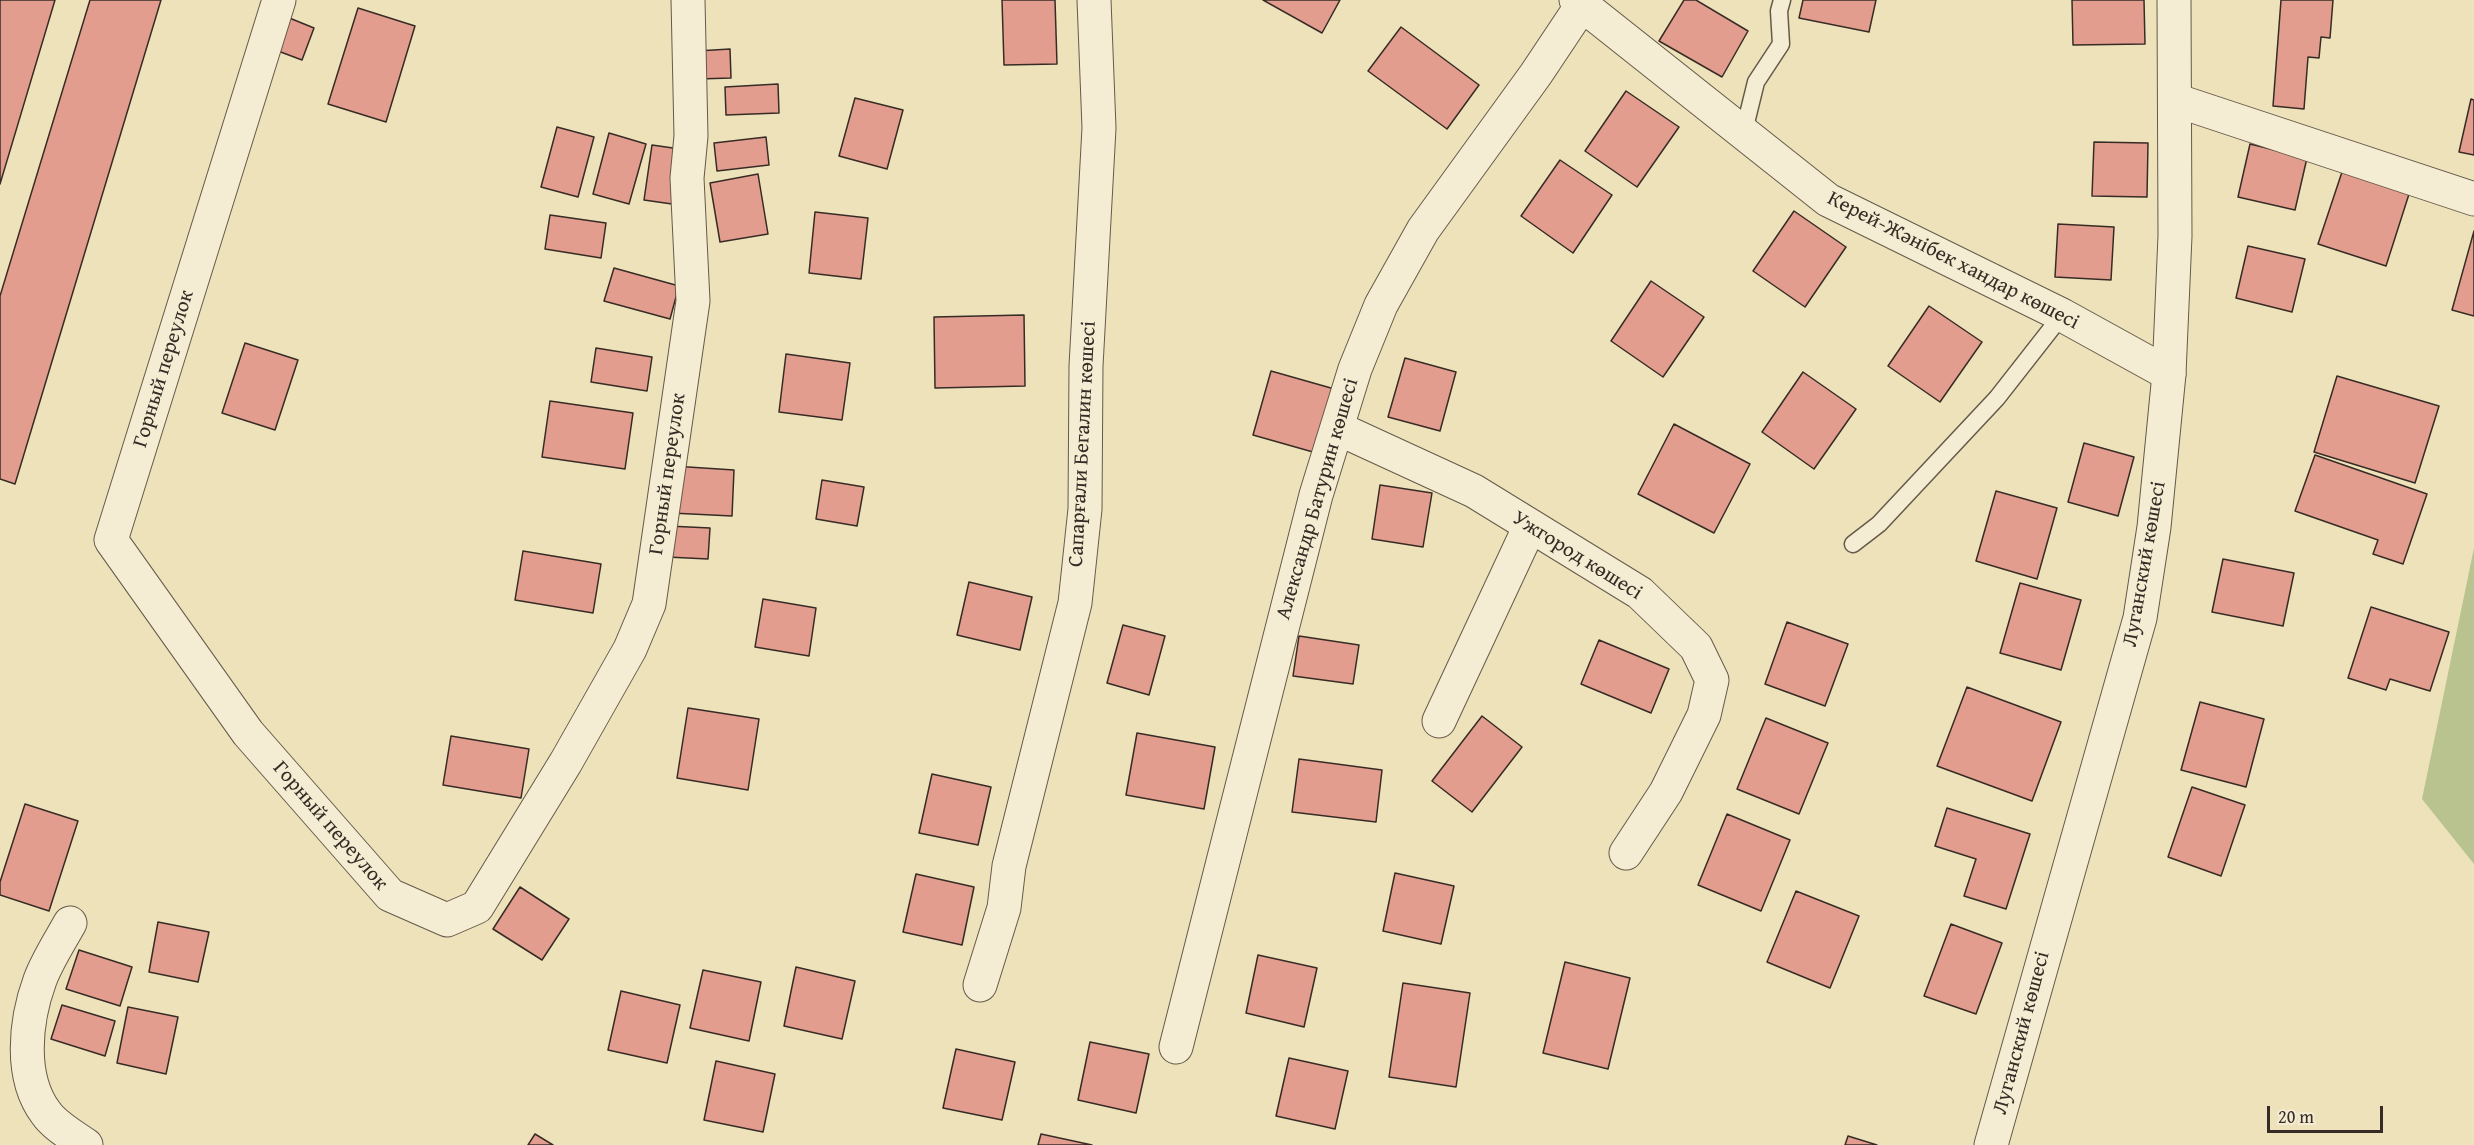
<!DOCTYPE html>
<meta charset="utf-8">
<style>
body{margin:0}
#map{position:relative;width:2474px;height:1145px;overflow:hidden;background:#eee2bb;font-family:"Gentium Book Plus",serif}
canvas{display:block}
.scale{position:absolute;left:2267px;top:1106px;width:116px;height:27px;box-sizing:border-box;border:3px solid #372c25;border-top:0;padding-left:8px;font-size:18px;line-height:21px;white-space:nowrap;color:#372c25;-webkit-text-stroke:4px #f4ecd3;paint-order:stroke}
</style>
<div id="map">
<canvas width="2474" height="1145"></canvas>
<div class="scale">20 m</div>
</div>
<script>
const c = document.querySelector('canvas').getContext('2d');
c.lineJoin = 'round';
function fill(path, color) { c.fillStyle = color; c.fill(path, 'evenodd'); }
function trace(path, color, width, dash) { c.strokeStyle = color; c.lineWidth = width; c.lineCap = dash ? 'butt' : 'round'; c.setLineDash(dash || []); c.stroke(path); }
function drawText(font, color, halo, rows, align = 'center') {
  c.font = font + ' "Gentium Book Plus",serif'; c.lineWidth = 4.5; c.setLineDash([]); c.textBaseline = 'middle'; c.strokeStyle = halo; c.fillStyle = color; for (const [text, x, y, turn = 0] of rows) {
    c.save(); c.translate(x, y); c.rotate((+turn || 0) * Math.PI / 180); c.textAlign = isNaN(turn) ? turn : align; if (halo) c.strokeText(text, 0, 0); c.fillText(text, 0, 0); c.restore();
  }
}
fill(new Path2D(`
 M2474,548V864L2422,799Z`), '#b9c390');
const building = new Path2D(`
 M0,0H55L0,184Z
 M90,0H161L15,484L0,479V296Z
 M1002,0H1055L1057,64L1004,65Z
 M1263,0H1340L1322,33Z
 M1684,0H1696L1748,31L1722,77L1659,41Z
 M1803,0H1876L1869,32L1799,18Z
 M2072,0H2144L2145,44L2073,45Z
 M2281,0H2333L2330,38L2321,37L2319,58L2308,57L2304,109L2273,106Z
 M358,8L415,26L386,122L328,104Z
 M282,15L314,28L302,60L270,48Z
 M1401,27L1479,85L1447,129L1368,71Z
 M730,49L731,78L698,79L697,51Z
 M778,84L779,113L726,115L725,87Z
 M1626,91L1679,127L1637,187L1585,151Z
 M855,98L903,110L887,169L839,156Z
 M2471,99L2474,100V155L2459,152Z
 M557,127L594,137L578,197L541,187Z
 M609,133L646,144L629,204L593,194Z
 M766,137L769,165L717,171L714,143Z
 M2094,142L2148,143L2147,197L2092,196Z
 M2250,144L2307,158L2295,210L2238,197Z
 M652,145L687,150L679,205L644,200Z
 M1560,160L1612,195L1573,253L1521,216Z
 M2343,169L2410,191L2386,266L2318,244Z
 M758,174L768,234L720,242L710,183Z
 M1794,211L1846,247L1805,307L1753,271Z
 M815,212L868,218L861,279L809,273Z
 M550,215L606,223L601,258L545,249Z
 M2058,224L2114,227L2111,280L2055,277Z
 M2474,231V316L2452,310Z
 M2248,246L2305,259L2292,312L2236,298Z
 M614,268L679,286L670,319L604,301Z
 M1651,281L1704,317L1663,377L1611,341Z
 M1929,306L1982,342L1940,402L1888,366Z
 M1024,315L1025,386L935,388L934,317Z
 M245,343L298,360L275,430L222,413Z
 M596,348L652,357L647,391L591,382Z
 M786,354L850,363L842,420L779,412Z
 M1405,358L1456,372L1440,431L1388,417Z
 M1271,371L1338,390L1320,454L1253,435Z
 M1803,372L1856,409L1814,469L1762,432Z
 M2337,376L2439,406L2415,483L2314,452Z
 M550,401L633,413L625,469L542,457Z
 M1674,424L1750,464L1714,533L1638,494Z
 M2084,443L2134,457L2118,516L2068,502Z
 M2315,455L2427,494L2403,564L2373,554L2378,540L2295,511Z
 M673,466L734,470L732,516L671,513Z
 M822,480L864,487L857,526L816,519Z
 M1380,485L1432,493L1423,547L1372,539Z
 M1996,491L2057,508L2037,579L1976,561Z
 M668,526L710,528L708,559L667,557Z
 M523,551L601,564L593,613L515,600Z
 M2223,559L2294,573L2283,626L2212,612Z
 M969,582L1032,597L1020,650L957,635Z
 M2020,583L2081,600L2061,670L2000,653Z
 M763,599L816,608L809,656L755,647Z
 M2371,607L2449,632L2430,691L2390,679L2386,690L2348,678Z
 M1787,622L1848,644L1825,706L1765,684Z
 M1123,625L1165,636L1149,695L1107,683Z
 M1299,636L1359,645L1353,684L1293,676Z
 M1599,640L1669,669L1651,713L1581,684Z
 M1967,687L2061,722L2032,801L1937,766Z
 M2200,702L2264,719L2246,787L2181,770Z
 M688,708L759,719L748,790L677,778Z
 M1482,716L1522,747L1472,812L1432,781Z
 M1766,718L1828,743L1799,814L1737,789Z
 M1137,733L1215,747L1204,809L1126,795Z
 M451,736L529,749L521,798L443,785Z
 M1299,759L1382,770L1376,822L1292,812Z
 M932,774L991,787L978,845L919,833Z
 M2192,787L2245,805L2221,876L2168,857Z
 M25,804L78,821L49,911L0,895V882Z
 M1947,808L2030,834L2006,909L1964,896L1976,859L1935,846Z
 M1727,814L1790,840L1761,911L1698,885Z
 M1395,873L1454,886L1441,944L1383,931Z
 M916,874L974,887L962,945L903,932Z
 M520,887L569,919L542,960L493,929Z
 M1796,891L1859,916L1830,988L1767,962Z
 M158,922L209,932L198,982L149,972Z
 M1951,924L2002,943L1976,1014L1924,996Z
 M79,950L132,967L120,1006L66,989Z
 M1258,955L1317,968L1304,1027L1246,1013Z
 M1565,962L1630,978L1608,1069L1543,1053Z
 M796,967L855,981L842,1039L784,1026Z
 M703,970L761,982L749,1041L690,1028Z
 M1403,983L1470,993L1456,1087L1389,1077Z
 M621,991L680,1005L667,1063L608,1050Z
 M62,1005L115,1021L105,1056L51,1039Z
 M128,1007L178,1017L166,1074L117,1063Z
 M1090,1042L1149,1054L1136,1113L1078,1100Z
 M956,1049L1015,1062L1002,1120L943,1108Z
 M1289,1058L1348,1071L1335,1129L1276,1116Z
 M716,1061L775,1074L763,1132L704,1120Z
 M535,1134L553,1145H528Z
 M1041,1134L1092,1145H1038Z
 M1848,1136L1877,1145H1845Z`);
fill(building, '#e39d8e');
trace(building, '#372c25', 1.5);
const service = new Path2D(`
 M1743,135L1756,82L1781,44L1779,11L1782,0
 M1853,544L1879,524L1997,398L2062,315`);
const minor = new Path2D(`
 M279,0L111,540L248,733L390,895L447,920L477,907L566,762L630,649L649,604L693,301L687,178L691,136L688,0
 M1576,0L1828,200L2062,315L2169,374
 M2175,100L2474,199
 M1337,428L1474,491L1640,593L1696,647L1712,680L1704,715L1666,792L1626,853
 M1439,721L1530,526
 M70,923C60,941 47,961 40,980C25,1021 19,1077 46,1113C55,1126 73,1136 86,1145
 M980,985L1004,908L1009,866L1075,603L1085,509L1086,366L1099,128L1094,0
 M1176,1047L1316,495L1355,369L1381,305L1423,230L1536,74L1582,5`);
const tertiary = new Path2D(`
 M1991,1145L2140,618L2154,527L2169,374L2175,236L2174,0`);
trace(service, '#655a4a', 19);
trace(minor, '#655a4a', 35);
trace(tertiary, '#655a4a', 35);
trace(service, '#f4ecd3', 16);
trace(minor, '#f4ecd3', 33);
trace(tertiary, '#f4ecd3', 33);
drawText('21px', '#372c25', '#f4ecd3', [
 ["Керей-Жәнібек хандар көшесі",1953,261,27],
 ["Горный переулок",164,369,-73],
 ["Сапарғали Бегалин көшесі",1083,444,-87],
 ["Горный переулок",668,474,-82],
 ["Александр Батурин көшесі",1318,499,-74],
 ["Ужгород көшесі",1577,556,32],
 ["Луганский көшесі",2145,564,-80],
 ["Горный переулок",330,826,49],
 ["Луганский көшесі",2022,1033,-75]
]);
</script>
